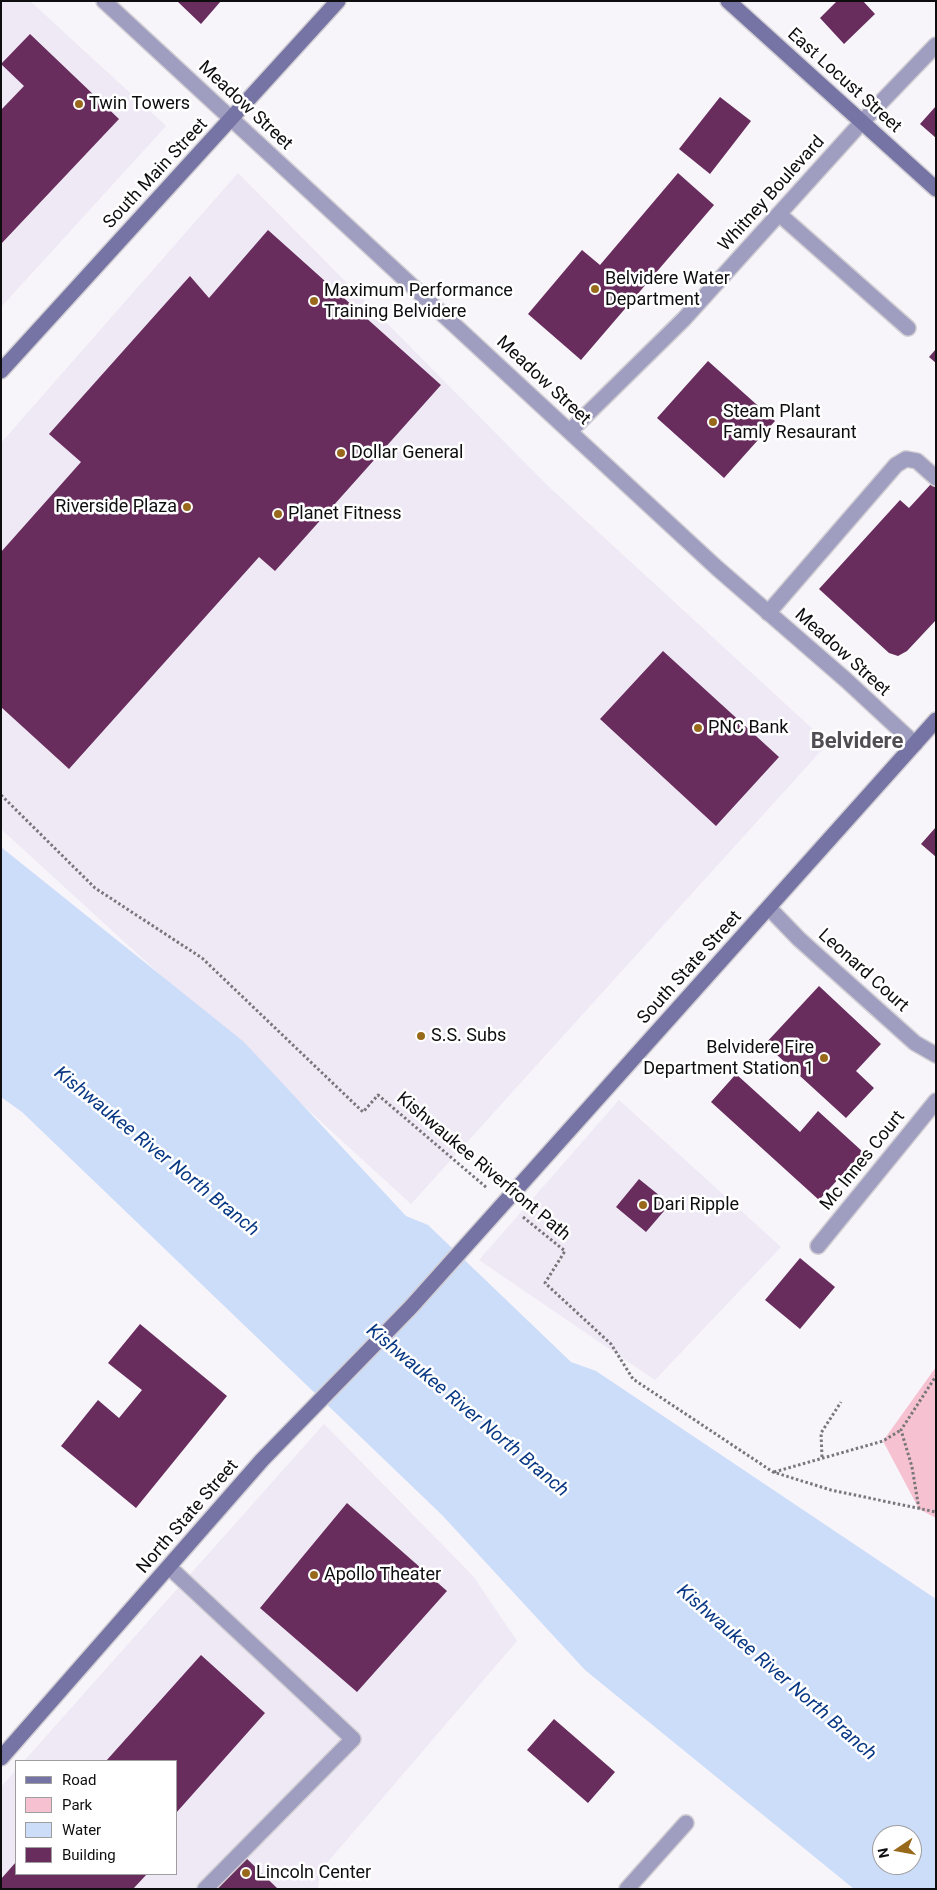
<!DOCTYPE html>
<style>
body{margin:0}
#map{position:relative;width:937px;height:1890px;overflow:hidden;background:#f7f4fa;font-family:Roboto,sans-serif}
canvas{display:block}
.frame{position:absolute;inset:0;border:2px solid #0e0d0f;pointer-events:none}
.legend{position:absolute;left:15px;top:1760px;width:162px;height:115px;box-sizing:border-box;background:#fff;border:1px solid #9f9e9f;margin:0;padding:6px 9px;list-style:none;font-size:15px;color:#0e0d0f}
.legend li{display:flex;align-items:center;gap:10px;height:25px}
.legend b{width:25px;border:1px solid #9f9e9f}
.north{position:absolute;left:872px;top:1825px;width:50px;height:50px;box-sizing:border-box;background:#fff;border:1px solid #9f9e9f;border-radius:50%;rotate:258deg;font-size:14px;font-weight:700;line-height:20px;text-align:center;color:#0e0d0f}
.north::after{content:'';display:block;margin:auto;width:18px;height:22px;background:#98691a;clip-path:polygon(50% 0,100% 100%,50% 72%,0 100%)}
</style>
<div id="map">
<canvas width="937" height="1890"></canvas>
<div class="frame"></div>
<ul class="legend">
<li><b style="height:6px;background:#7674a4"></b>Road</li>
<li><b style="height:14px;background:#f6c1d0"></b>Park</li>
<li><b style="height:14px;background:#ccddf9"></b>Water</li>
<li><b style="height:14px;background:#682d5d"></b>Building</li>
</ul>
<div class="north">N</div>
</div>
<script>
const c = document.querySelector('canvas').getContext('2d');
c.lineJoin = 'round';
function fill(path, color) { c.fillStyle = color; c.fill(path, 'evenodd'); }
function trace(path, color, width, dash) { c.strokeStyle = color; c.lineWidth = width; c.lineCap = dash ? 'butt' : 'round'; c.setLineDash(dash || []); c.stroke(path); }
function drawText(font, color, halo, rows, align = 'center') {
  c.font = font + ' Roboto,sans-serif'; c.lineWidth = 5; c.setLineDash([]); c.textBaseline = 'middle'; c.strokeStyle = halo; c.fillStyle = color; for (const [text, x, y, turn = 0] of rows) {
    c.save(); c.translate(x, y); c.rotate((+turn || 0) * Math.PI / 180); c.textAlign = isNaN(turn) ? turn : align; if (halo) c.strokeText(text, 0, 0); c.fillText(text, 0, 0); c.restore();
  }
}
fill(new Path2D(`
 M1,1H30L166,126L2,306Z
 M238,173L549,487L828,743L411,1204L1,829V443Z
 M619,1100L781,1247L655,1380L479,1260Z
 M324,1424L473,1576L517,1641L320,1871L318,1889H1V1787L16,1770V1874H176V1761H24Z`), '#efe8f5');
fill(new Path2D(`
 M936,1367V1518L919,1509L883,1441Z`), '#f6c1d0');
fill(new Path2D(`
 M1,847L244,1042L406,1216L428,1225L571,1362L596,1371L936,1599V1889H854L585,1670L442,1515L22,1112L1,1097ZM882,1835H912V1865H882Z`), '#ccddf9');
fill(new Path2D(`
 M177,1H221L201,24Z
 M837,1H863L875,14L844,44L820,18Z
 M30,34L119,119L1,244V110L24,86L1,64Z
 M720,97L751,121L710,174L679,149Z
 M936,106V138L920,124Z
 M678,173L714,205L581,360L528,314L582,250L600,265Z
 M268,230L441,385L275,571L259,557L69,769L1,707V552L81,462L49,434L190,276L209,298Z
 M936,349V363L929,357Z
 M708,361L775,421L724,478L657,418Z
 M931,484L936,488V620L907,651L898,656L889,653L819,589L900,500L909,508Z
 M663,651L779,757L716,826L600,719Z
 M936,827V857L921,844Z
 M819,986L881,1044L856,1071L874,1088L846,1118L765,1044Z
 M736,1074L800,1132L818,1111L863,1152L819,1200L711,1102Z
 M639,1179L670,1204L646,1232L616,1207Z
 M800,1258L835,1287L800,1329L765,1300Z
 M140,1324L227,1396L136,1508L61,1446L98,1400L119,1418L142,1390L108,1363Z
 M347,1503L447,1591L357,1692L260,1608Z
 M201,1655L265,1713L176,1813V1761H106Z
 M554,1719L615,1772L588,1803L527,1750Z
 M244,1856L278,1889H215Z
 M16,1862V1874H147L133,1889H1V1879Z`), '#682d5d');
const lane = new Path2D(`
 M779,214L908,328
 M768,613L896,465L906,459L917,461L936,478
 M818,1246L936,1101
 M169,1567L353,1739L205,1889`);
const street = new Path2D(`
 M104,1L717,568L846,680L915,744
 M570,431L684,319L862,122L936,45
 M769,908L799,939L915,1043L936,1055
 M627,1889L686,1823`);
const secondary = new Path2D(`
 M728,1L936,189
 M1,371L338,1
 M1,1758L262,1460L411,1307L936,720`);
trace(lane, '#d2cfd4', 18);
trace(street, '#d2cfd4', 18);
trace(secondary, '#d2cfd4', 18);
trace(new Path2D(`
 M1,795L95,888L202,958L363,1112L378,1095L487,1188
 M523,1217L565,1251L545,1283L611,1344L633,1379L773,1472L831,1490L936,1512
 M822,1457L821,1433L841,1402
 M774,1472L883,1441L901,1430
 M919,1509L912,1467L901,1430L936,1376`), '#78767a', 3, [2.5, 2.5]);
trace(lane, '#9f9ec0', 15);
trace(street, '#9f9ec0', 15);
trace(secondary, '#7674a4', 15);
for (const [x, y, r, color] of [
 [79,104,5,"#98691a"],
 [595,289,5,"#98691a"],
 [314,301,5,"#98691a"],
 [713,422,5,"#98691a"],
 [341,453,5,"#98691a"],
 [187,507,5,"#98691a"],
 [278,514,5,"#98691a"],
 [698,728,5,"#98691a"],
 [421,1036,5,"#98691a"],
 [824,1058,5,"#98691a"],
 [643,1205,5,"#98691a"],
 [314,1575,5,"#98691a"],
 [246,1873,5,"#98691a"]
]) { const dot = new Path2D(); dot.arc(x, y, r, 0, 2 * Math.PI); c.fillStyle = color; c.fill(dot); trace(dot, '#fff', 2); }
drawText('18px', '#0e0d0f', '#fff', [
 ["East Locust Street",844,81,42],
 ["Meadow Street",245,106,43],
 ["South Main Street",156,174,-47],
 ["Whitney Boulevard",772,194,-48],
 ["Meadow Street",543,381,43],
 ["Meadow Street",842,653,42],
 ["South State Street",690,968,-48],
 ["Leonard Court",863,971,42],
 ["Mc Innes Court",863,1161,-51],
 ["Kishwaukee Riverfront Path",483,1167,40],
 ["North State Street",188,1517,-49]
]);
drawText('18px', '#0e0d0f', '#fff', [
 ["Twin Towers",89,104],
 ["Belvidere Water",605,279],
 ["Department",605,300],
 ["Maximum Performance",324,291],
 ["Training Belvidere",324,312],
 ["Steam Plant",723,412],
 ["Famly Resaurant",723,433],
 ["Dollar General",351,453],
 ["Riverside Plaza",177,507,"right"],
 ["Planet Fitness",288,514],
 ["PNC Bank",708,728],
 ["S.S. Subs",431,1036],
 ["Belvidere Fire",814,1048,"right"],
 ["Department Station 1",814,1069,"right"],
 ["Dari Ripple",653,1205],
 ["Apollo Theater",324,1575],
 ["Lincoln Center",256,1873]
], 'left');
drawText('italic 19px', '#093884', '#fff', [
 ["Kishwaukee River North Branch",156,1152,39],
 ["Kishwaukee River North Branch",467,1411,40],
 ["Kishwaukee River North Branch",776,1673,41]
]);
drawText('bold 22px', '#504e53', '#fff', [
 ["Belvidere",857,742]
]);
</script>
